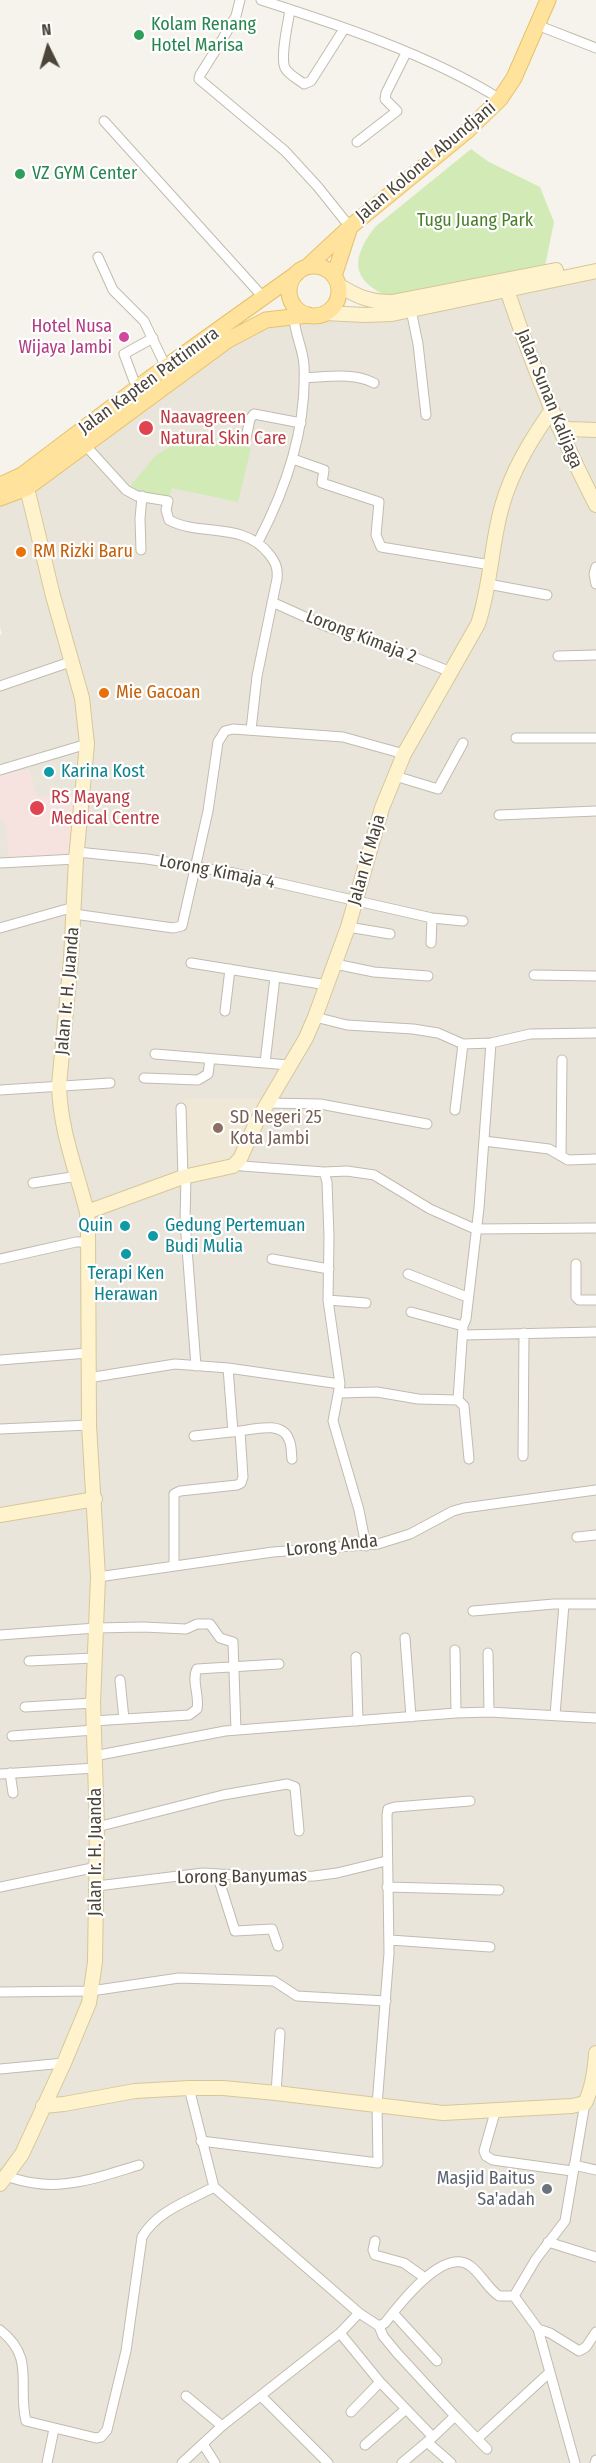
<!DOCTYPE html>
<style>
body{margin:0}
#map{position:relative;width:596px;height:2463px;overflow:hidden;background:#f6f3ec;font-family:"Fira Sans Condensed",sans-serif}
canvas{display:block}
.north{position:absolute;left:18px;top:18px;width:60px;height:60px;-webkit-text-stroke:4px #fff;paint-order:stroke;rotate:355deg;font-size:16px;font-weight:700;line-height:24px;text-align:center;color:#4b4439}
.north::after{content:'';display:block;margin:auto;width:21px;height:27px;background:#4b4439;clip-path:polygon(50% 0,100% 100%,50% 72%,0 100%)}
</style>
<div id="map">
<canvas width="596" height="2463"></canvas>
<div class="north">N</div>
</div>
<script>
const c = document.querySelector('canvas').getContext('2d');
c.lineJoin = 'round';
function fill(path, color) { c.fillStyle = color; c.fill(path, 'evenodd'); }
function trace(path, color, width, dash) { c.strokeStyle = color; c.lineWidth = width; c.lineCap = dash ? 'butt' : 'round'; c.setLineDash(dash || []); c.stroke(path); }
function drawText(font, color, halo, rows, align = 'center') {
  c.font = font + ' "Fira Sans Condensed",sans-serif'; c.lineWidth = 4.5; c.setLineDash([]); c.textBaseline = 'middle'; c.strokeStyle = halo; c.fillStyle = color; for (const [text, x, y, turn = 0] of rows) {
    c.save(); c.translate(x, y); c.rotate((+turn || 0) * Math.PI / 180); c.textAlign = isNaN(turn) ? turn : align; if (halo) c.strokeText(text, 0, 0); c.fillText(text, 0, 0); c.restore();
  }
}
fill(new Path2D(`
 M596,271V2463H0V635L2,634L0,627V498L266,320L325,313L343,315Z`), '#eae5da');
fill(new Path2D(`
 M184,1099H265L233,1162L184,1171Z`), '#efe8d6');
fill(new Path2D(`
 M29,769L37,797L76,793L68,856L9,859L6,822L0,819V775Z`), '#f6e3e0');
fill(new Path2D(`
 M471,149L489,162L540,187L554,222L545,266L390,297C350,281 351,258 375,227Z
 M186,438L223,441L251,448L238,502L172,488L168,501L127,490L156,455Z`), '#d2eab5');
const street = new Path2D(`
 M240,0L236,16L222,40L200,75L199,79L285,151L318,187L350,227
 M261,0C339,25 430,55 500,99
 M290,10C288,23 280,57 285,68C289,75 299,80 304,84L311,81L344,29
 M537,25L596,48
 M104,121L263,297
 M357,142L397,111L385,99L386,93L406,53
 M98,257L113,290L144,321L166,367
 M411,310L418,344L426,415
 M304,378C328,377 353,372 374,383
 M137,389L124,354L153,338
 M246,438L250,419L254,414L301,423
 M85,445L126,490L137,496L168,501L166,510L169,520C200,537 243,521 269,554C276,563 278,568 277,579L257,676L251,730
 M293,459L324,470L322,483L379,502L376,535L381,547L491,565
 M258,542C287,487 307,428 304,365C303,348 294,333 294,316
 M141,550L140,519L142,496
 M596,567L594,574L596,584
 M488,584L547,595
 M272,602L323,625L406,654L451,672
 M558,656L596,655
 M0,686L73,661
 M516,738H596
 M0,770L87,744
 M395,776L438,789L463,743
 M499,815L596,811
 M77,852L147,859L234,873L432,918L463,921
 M0,863L76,859
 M74,914L173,928L182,926L208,811L218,742L225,731L233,729L343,737L404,754
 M348,927L390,934
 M0,928L74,907
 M431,943L432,918
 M191,963L327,985
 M335,964L374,972L428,976
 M534,975L596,976
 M225,1011L230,969
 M315,1017L347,1025L413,1029L438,1033L463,1044L491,1043L530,1034L596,1033
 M155,1054L289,1065
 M265,1063L275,977
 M144,1078L198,1080L208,1074L210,1059
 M0,1090L110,1083
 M267,1103L320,1104L427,1124
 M181,1108L183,1177
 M455,1110L463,1044
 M484,1141L549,1149L568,1160L596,1159
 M561,1156L562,1060
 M236,1163L242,1166L324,1172L347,1171L374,1175L430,1209L475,1229L596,1228
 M324,1172L327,1182L329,1237L328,1300L340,1384L333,1421L359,1510L366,1546
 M186,1176L185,1222L196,1366
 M33,1183L78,1176
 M0,1259L76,1242H88
 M272,1259L329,1269
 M576,1264V1297L579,1300H596
 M408,1274L467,1297
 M328,1300L366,1303
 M411,1312L463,1326
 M463,1335L596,1332
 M0,1360L88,1353
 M228,1368L233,1432
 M88,1378L175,1364L228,1368L340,1384
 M339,1393L377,1392L418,1399L458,1400L464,1406L469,1459
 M458,1400L463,1326L466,1319L479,1208L491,1043
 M0,1429L89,1425
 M240,1431C255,1429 283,1421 289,1440C292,1445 291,1453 292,1459
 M523,1456L524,1333
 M577,1537L596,1535
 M174,1565V1494L180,1491L237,1485L241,1483L243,1477L240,1431L194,1436
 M98,1577L273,1552L378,1544L410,1534L453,1511L464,1508L596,1490
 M473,1611L554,1604H596
 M0,1635L96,1628L143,1627L186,1629L197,1624H210L220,1638L233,1642L236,1730
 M405,1638L411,1717
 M455,1650L456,1713
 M488,1653L489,1712
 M356,1657L358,1721
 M29,1661L94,1658
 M120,1680L124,1719
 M25,1707L93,1703
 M555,1715L564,1604
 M93,1721L189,1715L197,1709C200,1696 191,1680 197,1669L279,1664
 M12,1736L94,1730
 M94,1756L225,1731L456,1713L489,1712L596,1718
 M10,1773L13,1793
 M0,1774L95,1768
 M97,1827L223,1795L287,1784L295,1787L299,1831
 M217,1874L235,1931L272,1929L278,1946
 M97,1886L203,1873L268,1877L314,1876L337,1873L386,1861
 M0,1887L97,1867
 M387,1887L499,1890
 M390,1940L490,1947
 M0,1992L91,1991L179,1978L274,1981L297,1996L386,2001
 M0,2069L64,2063
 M189,2088L214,2187L359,2313L379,2326L383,2336L397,2353L455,2416
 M276,2093L280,2033
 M496,2109L484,2151L486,2156L493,2160L572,2171
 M201,2141L378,2163L377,2105L389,1953L387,1815L388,1809L395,1807L470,1801
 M574,2165L596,2170
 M6,2176C15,2179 25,2182 34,2183C69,2189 106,2175 139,2165
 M375,2241L373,2250L375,2255L404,2263L425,2278
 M548,2242L596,2257
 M514,2296L536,2259L565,2221L585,2103
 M514,2296L538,2329L575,2463
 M393,2313L437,2361
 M379,2326L385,2323C399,2305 442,2248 469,2265C481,2273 487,2288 499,2296H514
 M538,2329L550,2333L579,2351L586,2347L596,2332
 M0,2330C36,2358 17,2385 26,2421L96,2438L101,2437L107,2430L126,2351L142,2237C157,2211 188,2201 214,2187
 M340,2333L380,2382L433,2437L427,2442L451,2463
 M186,2396L222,2426
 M262,2397L328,2463
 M351,2412L380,2382
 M433,2437L455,2416L487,2449
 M477,2439L550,2372
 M203,2444L215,2463
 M365,2445L406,2409
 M47,2463L54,2429
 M182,2463L222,2426L340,2333L359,2313
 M402,2463L427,2442
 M595,2463L596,2460`);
const secondary = new Path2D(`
 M340,286C358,297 370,302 392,302L556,270
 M507,290C532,364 560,436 596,505
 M325,313L365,315L392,314L596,271
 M558,426L569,429L596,430
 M87,1212L183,1177L233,1166L240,1159L257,1121L306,1038L315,1017L348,927L382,808L404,754L478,624C491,585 491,544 502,506C512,471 530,441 551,411
 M0,1515L95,1499
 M43,2106L64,2104L135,2091L189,2088H223L276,2093L443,2113L572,2106L585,2103C593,2087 595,2070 596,2053
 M0,2184L22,2154L64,2063L89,2003L95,1962L97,1827L93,1703L98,1577L89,1425L88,1226L87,1212C76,1169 60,1130 59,1085L71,959L76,859L87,744L82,698L53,596L27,488`);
const primary = new Path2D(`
 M289 291a25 25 0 1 1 50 0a25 25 0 1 1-50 0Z
 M307,267L350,227L467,131L500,99L514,78L548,0
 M334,276L350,227
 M0,485L22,475L149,379L296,274
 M0,498L27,488L228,340L266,320L309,315`);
trace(street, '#c2bbae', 11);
trace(secondary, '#d6c79b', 16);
trace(primary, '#e6c16a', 17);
trace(street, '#fff', 9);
trace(secondary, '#fff3cd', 14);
trace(primary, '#ffe39c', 15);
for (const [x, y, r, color] of [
 [139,35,6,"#2e9e5b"],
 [20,174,6,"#2e9e5b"],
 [124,337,6,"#d1479c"],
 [146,428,8,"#e0444e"],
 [21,552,6,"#e8710a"],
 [104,693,6,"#e8710a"],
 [49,772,6,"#0f9aa8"],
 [37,808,8,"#e0444e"],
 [218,1128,6,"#8d6e63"],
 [125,1226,6,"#0f9aa8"],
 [153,1236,6,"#0f9aa8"],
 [126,1254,6,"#0f9aa8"],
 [547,2189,6,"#6b7280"]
]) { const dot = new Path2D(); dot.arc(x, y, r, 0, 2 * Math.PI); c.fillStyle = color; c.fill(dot); trace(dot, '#fff', 2); }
drawText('18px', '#27864d', '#fff', [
 ["Kolam Renang",151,25],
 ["Hotel Marisa",151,46],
 ["VZ GYM Center",32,174]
], 'left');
drawText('18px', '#4b4439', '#fff', [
 ["Jalan Kolonel Abundjani",426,162,-40],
 ["Jalan Kapten Pattimura",149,381,-36],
 ["Jalan Sunan Kalijaga",549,399,68],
 ["Lorong Kimaja 2",361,637,21],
 ["Jalan Ki Maja",367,860,-74],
 ["Lorong Kimaja 4",217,872,11],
 ["Jalan Ir. H. Juanda",68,991,-85],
 ["Lorong Anda",332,1546,-6],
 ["Jalan Ir. H. Juanda",96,1852,-90],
 ["Lorong Banyumas",242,1877,-1]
]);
drawText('18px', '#4a7f2a', '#fff', [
 ["Tugu Juang Park",475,221]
]);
drawText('18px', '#b23c85', '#fff', [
 ["Hotel Nusa",112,327],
 ["Wijaya Jambi",112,348]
], 'right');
drawText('18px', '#be3a42', '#fff', [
 ["Naavagreen",160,418],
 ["Natural Skin Care",160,439],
 ["RS Mayang",51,798],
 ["Medical Centre",51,819]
], 'left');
drawText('18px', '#c56008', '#fff', [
 ["RM Rizki Baru",33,552],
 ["Mie Gacoan",116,693]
], 'left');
drawText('18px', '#0d838f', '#fff', [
 ["Karina Kost",61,772],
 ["Quin",113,1226,"right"],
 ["Gedung Pertemuan",165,1226],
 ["Budi Mulia",165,1247],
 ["Terapi Ken",126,1274,"center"],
 ["Herawan",126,1295,"center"]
], 'left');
drawText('18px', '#785e54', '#fff', [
 ["SD Negeri 25",230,1118],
 ["Kota Jambi",230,1139]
], 'left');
drawText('18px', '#5b616d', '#fff', [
 ["Masjid Baitus",535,2179],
 ["Sa'adah",535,2200]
], 'right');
</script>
